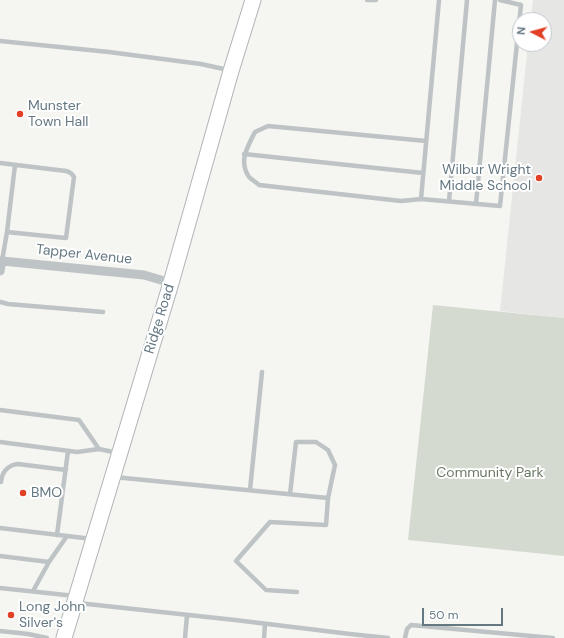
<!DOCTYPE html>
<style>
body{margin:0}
#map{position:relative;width:564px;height:638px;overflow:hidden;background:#f5f5f1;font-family:"DM Sans",sans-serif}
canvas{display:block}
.north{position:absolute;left:512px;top:12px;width:40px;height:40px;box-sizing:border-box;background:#fff;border:1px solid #c1c9cd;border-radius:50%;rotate:276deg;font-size:11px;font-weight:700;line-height:16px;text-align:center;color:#647882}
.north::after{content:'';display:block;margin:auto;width:14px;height:18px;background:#e14025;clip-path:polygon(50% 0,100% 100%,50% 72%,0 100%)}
.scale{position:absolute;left:422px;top:608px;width:81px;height:18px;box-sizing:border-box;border:2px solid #647882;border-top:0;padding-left:5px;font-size:12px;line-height:14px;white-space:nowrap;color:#647882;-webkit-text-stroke:3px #fff;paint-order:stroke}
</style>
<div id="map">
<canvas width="564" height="638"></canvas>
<div class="north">N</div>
<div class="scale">50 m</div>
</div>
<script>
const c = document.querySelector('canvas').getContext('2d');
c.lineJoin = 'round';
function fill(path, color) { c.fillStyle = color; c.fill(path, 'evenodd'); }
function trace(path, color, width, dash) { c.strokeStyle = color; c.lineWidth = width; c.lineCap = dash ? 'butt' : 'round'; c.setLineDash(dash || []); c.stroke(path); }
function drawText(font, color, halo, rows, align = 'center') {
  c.font = font + ' "DM Sans",sans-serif'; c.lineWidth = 4; c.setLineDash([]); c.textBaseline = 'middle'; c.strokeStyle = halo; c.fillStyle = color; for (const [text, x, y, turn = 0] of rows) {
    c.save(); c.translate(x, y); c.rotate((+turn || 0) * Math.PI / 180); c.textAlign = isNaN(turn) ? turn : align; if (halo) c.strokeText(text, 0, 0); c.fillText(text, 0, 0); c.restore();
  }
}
fill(new Path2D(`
 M533,0H564V318L500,311L528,44H544V20H531Z`), '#e6e6e5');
fill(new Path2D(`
 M433,305L564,318V556L408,540Z`), '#d5dad0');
const primary = new Path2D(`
 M64,638L171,283L231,71L253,0`);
trace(primary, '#afb5b8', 17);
trace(new Path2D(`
 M367,0H376
 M0,41L109,52L201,64L228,70
 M426,141L268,126L255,132C248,146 238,161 249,177C252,180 256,182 259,185L401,201L421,199L500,206L521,5L500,0
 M244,154L423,173
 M0,163L66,171C70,172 72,173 74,177L66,238L7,232L2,261
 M421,199L439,0
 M449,201L467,0
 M476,204L495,0
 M7,232L15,165
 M0,302L8,304L103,312
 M0,410L79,420L99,449
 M0,442L77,452L99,449L118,453
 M114,477L328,498L326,525L270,522L236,561L266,590L297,592
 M1,482C2,472 8,465 18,464L66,470
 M250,490L262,372
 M290,494L296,442H316L328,450L335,465L328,498
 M0,528L92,539
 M57,535L68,451
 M0,556L49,562L33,591
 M49,562L67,536
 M0,588L75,596
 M78,603L235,620L350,634L388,638
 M0,631L28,634L47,638
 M185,638L187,615
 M264,638L265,624
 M405,638L407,629L411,625L553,638`), '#bec3c5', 4.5);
trace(new Path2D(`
 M0,271L2,261L144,275L171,283`), '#bec3c5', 9);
trace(primary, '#fff', 15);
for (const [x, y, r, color] of [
 [20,114,4,"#e14025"],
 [539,178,4,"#e14025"],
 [23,493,4,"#e14025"],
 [11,615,4,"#e14025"]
]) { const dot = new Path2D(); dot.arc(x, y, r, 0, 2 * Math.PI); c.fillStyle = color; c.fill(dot); trace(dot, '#fff', 1.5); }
drawText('14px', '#647882', '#fff', [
 ["Munster",28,106],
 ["Town Hall",28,122],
 ["Wilbur Wright",531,170,"right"],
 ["Middle School",531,186,"right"],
 ["BMO",31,493],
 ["Long John",19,607],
 ["Silver's",19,623]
], 'left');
drawText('14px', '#647882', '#fff', [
 ["Tapper Avenue",84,255,6],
 ["Ridge Road",160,319,-73]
]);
drawText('14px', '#697963', '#fff', [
 ["Community Park",490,473]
]);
</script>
